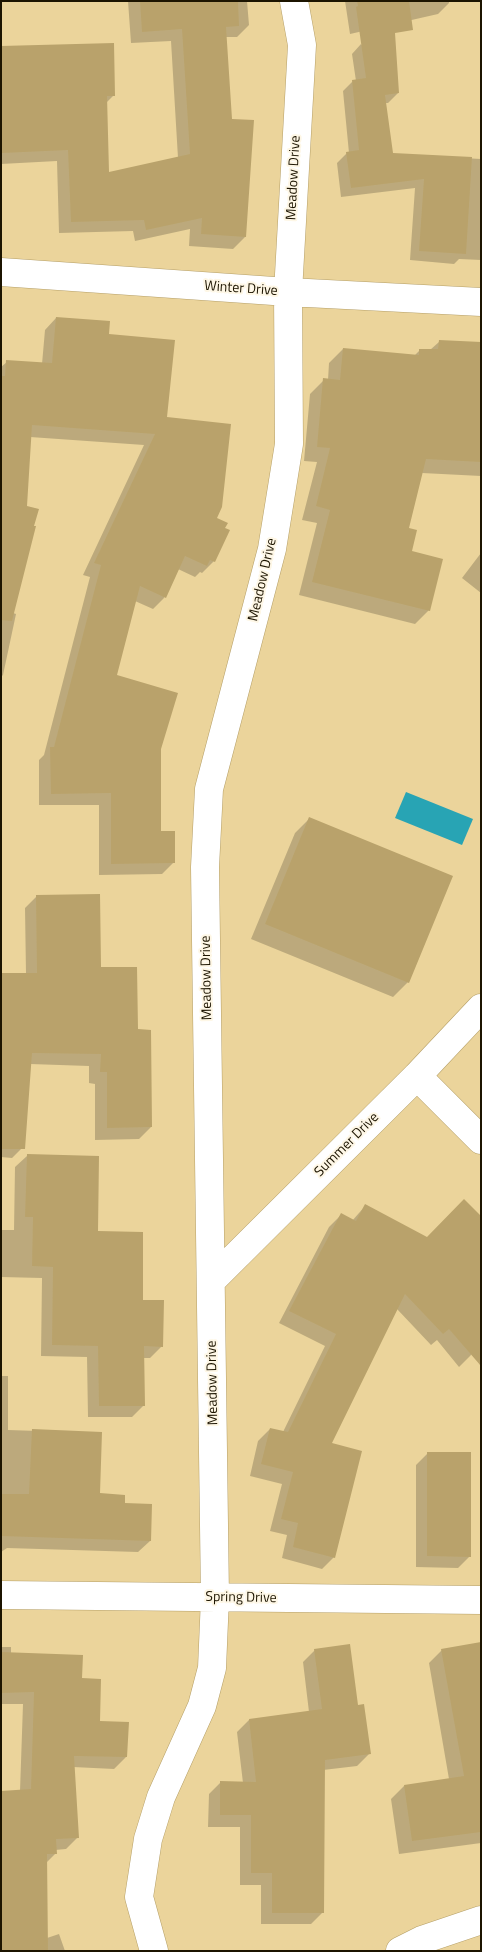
<!DOCTYPE html>
<style>
body{margin:0}
#map{position:relative;width:482px;height:1952px;overflow:hidden;background:#ebd49b;font-family:"Titillium Web",sans-serif}
canvas{display:block}
.frame{position:absolute;inset:0;border:2px solid #1c1400;pointer-events:none}
</style>
<div id="map">
<canvas width="482" height="1952"></canvas>
<div class="frame"></div>
</div>
<script>
const c = document.querySelector('canvas').getContext('2d');
c.lineJoin = 'round';
function fill(path, color) { c.fillStyle = color; c.fill(path, 'evenodd'); }
function trace(path, color, width, dash) { c.strokeStyle = color; c.lineWidth = width; c.lineCap = dash ? 'butt' : 'round'; c.setLineDash(dash || []); c.stroke(path); }
function drawText(font, color, halo, rows, align = 'center') {
  c.font = font + ' "Titillium Web",sans-serif'; c.lineWidth = 4; c.setLineDash([]); c.textBaseline = 'middle'; c.strokeStyle = halo; c.fillStyle = color; for (const [text, x, y, turn = 0] of rows) {
    c.save(); c.translate(x, y); c.rotate((+turn || 0) * Math.PI / 180); c.textAlign = isNaN(turn) ? turn : align; if (halo) c.strokeText(text, 0, 0); c.fillText(text, 0, 0); c.restore();
  }
}
fill(new Path2D(`
 M406,792L473,819L462,845L395,818Z`), '#28a4b4');
fill(new Path2D(`
 M128,1H247L249,25L237,37H225L231,120L245,237L233,249L189,246L190,229L135,241L133,231L59,233L57,161L1,164V47L114,95L106,103L108,173L178,158L171,41L131,43Z
 M345,1H449V3L438,14L350,34Z
 M361,44L398,93L388,103H385L392,154L481,159V260L459,259L454,264L410,260L415,188L341,197L337,163L347,153H349L343,91L353,81H356L352,54Z
 M56,318L108,335L166,419L216,518L214,561L202,573L200,572L195,577L178,569L164,598L153,609L135,601L116,676L160,749V833L174,862L162,874L99,875V805H39V760L44,755L90,577L83,575L144,445L30,437L13,613L16,614L3,675L1,677V367L7,362L42,364L45,330Z
 M439,342L481,344V476L422,473L408,529L410,552L429,610L415,624L299,595L317,523L302,520L317,462L304,461L310,394L324,380H328L329,363L343,349L414,356L420,350H430Z
 M481,553V593L462,578Z
 M310,818L408,982L393,997L251,939L295,833Z
 M37,896L100,968L137,1031L151,1127L139,1139L95,1140V1084L89,1083V1066L30,1064L24,1146L12,1158L1,1157V974H26L25,908Z
 M27,1156L96,1233L141,1301L162,1346L150,1358H143L144,1405L132,1417H88L87,1357L41,1356L42,1278L1,1277V1230H14L15,1167Z
 M366,1205L427,1239L481,1218V1367L471,1346V1355L459,1367L437,1340L431,1345L397,1309L330,1444L334,1557L322,1569L282,1558L287,1535L270,1531L282,1484L250,1476L258,1441L270,1429L283,1432L325,1346L279,1323L329,1227L341,1215L352,1221Z
 M1,1376H8V1430L100,1433L98,1495L123,1504L150,1541L138,1552L7,1548L1,1552Z
 M428,1453L470,1556L458,1568L416,1567V1465Z
 M481,1643V1843L399,1854L391,1799L404,1786L449,1779L429,1663L442,1650Z
 M1,1647H11V1654L81,1680L99,1722L126,1757L114,1769L73,1767L78,1837L66,1849L55,1850L56,1853L46,1863L47,1938L59,1934L65,1951H1L20,1791L23,1704H1Z
 M315,1650L357,1706L369,1754L357,1766L323,1770V1912L311,1924H261V1885H240V1827H208L209,1794L221,1782L243,1783L237,1732L249,1720L309,1712L303,1662Z`), '#0003');
fill(new Path2D(`
 M140,1H238L239,26L226,27L232,119L254,120L246,237L201,234L202,218L146,230L144,220L71,222L68,150L2,153L1,46L114,43L115,96H107L109,172L190,154L182,29L142,32Z
 M357,1H409L413,30L395,33L399,93L385,95L393,153L472,157L466,254L419,251L424,179L351,188L346,152L359,150L352,80L366,78L356,7L358,6Z
 M56,317L110,321L109,334L175,340L167,417L231,424L222,507L217,518L228,523L225,528L230,530L215,562L210,560L207,566L185,556L166,598L140,586L117,675L178,693L161,749V831H175V863L111,864V793L51,794L50,747H54L101,565L94,563L155,434L32,425L27,506L39,509L34,526H36L12,621L1,620V376H5L6,360L52,363Z
 M439,340L481,342V462L426,459L409,528L417,530L412,551L443,559L430,611L312,582L330,510L316,506L330,448L317,447L323,378L340,380L343,348L419,355V349H438Z
 M309,817L453,876L409,983L265,924Z
 M100,894L101,967H137L138,1029L151,1030L152,1127L107,1128V1072H100L101,1054L32,1053L25,1149H1V973H37L36,895Z
 M27,1154L99,1156L98,1231L143,1232V1300H164L163,1347L144,1346L145,1406H99L98,1346L52,1345L53,1267L32,1266L33,1217H25Z
 M464,1199L481,1216V1366L449,1329L443,1334L405,1294L332,1443L362,1451L335,1558L293,1547L298,1523L281,1519L293,1472L261,1464L270,1428L288,1432L336,1334L289,1311L341,1213L356,1221L365,1204L427,1237Z
 M32,1429L102,1432L100,1493L125,1495V1503L152,1504L151,1541L1,1536V1494H29Z
 M427,1452H471V1557L427,1556Z
 M481,1642V1832L412,1841L404,1785L464,1776L441,1649Z
 M350,1644L358,1705L364,1704L371,1754L325,1760L324,1913H272V1873H251V1815H220V1781L256,1782L249,1719L322,1709L314,1649Z
 M1,1652L83,1655L82,1678L101,1679L100,1721L129,1722L127,1757L74,1756L79,1838L56,1839L57,1854H47L48,1951H1V1791L31,1789L34,1692L1,1693Z`), '#b9a26b');
const street = new Path2D(`
 M1,272L288,292L481,302
 M417,1076L481,1140
 M212,1280L417,1076L481,1008
 M1,1595L481,1600
 M154,1951L139,1897L148,1839L161,1797L202,1706L212,1668L215,1598L205,867L209,789L272,549L289,444L288,292L302,45L294,1`);
const secondary = new Path2D(`
 M400,1951L422,1940L481,1920`);
trace(street, '#b59f67', 29);
trace(secondary, '#b59f67', 29);
trace(street, '#fff', 28);
trace(secondary, '#fff', 28);
drawText('14px', '#1c1400', '#fef7e6', [
 ["Meadow Drive",294,178,-87],
 ["Winter Drive",241,289,4],
 ["Meadow Drive",263,580,-77],
 ["Meadow Drive",207,978,-91],
 ["Summer Drive",347,1145,-45],
 ["Meadow Drive",213,1383,-91],
 ["Spring Drive",241,1598,1]
]);
</script>
